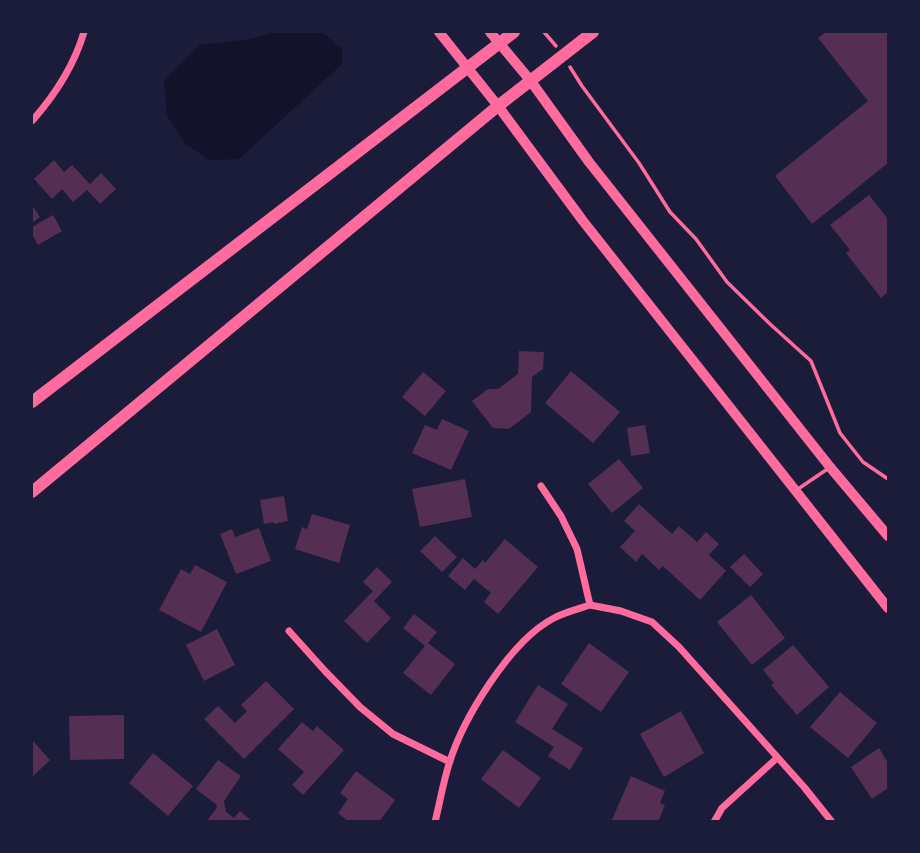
<!DOCTYPE html>
<style>
body{margin:0}
#map{position:relative;width:920px;height:853px;overflow:hidden;background:#1b1b3a;font-family:"Archivo Narrow",sans-serif}
canvas{display:block}
.frame{position:absolute;inset:0;border:33px solid #1b1b3a;pointer-events:none}
</style>
<div id="map">
<canvas width="920" height="853"></canvas>
<div class="frame"></div>
</div>
<script>
const c = document.querySelector('canvas').getContext('2d');
c.lineJoin = 'round';
function fill(path, color) { c.fillStyle = color; c.fill(path, 'evenodd'); }
function trace(path, color, width, dash) { c.strokeStyle = color; c.lineWidth = width; c.lineCap = dash ? 'butt' : 'round'; c.setLineDash(dash || []); c.stroke(path); }
fill(new Path2D(`
 M275,32H322L342,49V64L239,159L209,160L186,144L167,116L164,80L199,45L252,39Z`), '#12122b');
fill(new Path2D(`
 M826,32H886L888,35V163L812,224L775,176L868,101L818,38Z
 M54,160L64,172L72,165L90,184L101,173L116,189L100,204L87,190L73,202L62,189L52,199L34,179Z
 M869,195L888,219V292L881,298L846,253L850,250L830,225Z
 M32,205L40,217L32,223Z
 M53,215L62,231L38,245L32,234V227Z
 M519,351L544,352L543,369L532,377L531,412L509,429L493,428L472,401L488,389H498L518,374Z
 M571,371L620,412L593,443L545,403Z
 M423,372L446,391L425,416L402,397Z
 M442,419L469,431L451,470L412,453L425,425L437,430Z
 M645,425L650,453L631,456L627,428Z
 M619,459L643,488L612,513L588,484Z
 M465,479L472,517L420,527L412,489Z
 M284,496L288,521L274,524V522L264,524L260,500Z
 M639,504L672,534L679,526L697,542L706,532L719,544L709,555L726,571L700,600L663,566L659,570L642,554L636,562L620,547L635,531L624,521Z
 M312,514L350,525L339,563L295,549L302,527L307,529Z
 M259,528L271,561L236,574L220,534L232,529L235,537Z
 M435,536L457,557L442,572L420,551Z
 M505,539L538,567L498,614L484,602L491,593L474,579L465,590L448,576L463,558L475,569L483,560L485,563Z
 M744,554L763,574L750,587L730,567Z
 M195,565L227,582L201,632L159,610L181,569L190,574Z
 M377,567L392,582L374,601L391,618L367,643L344,621L373,591L363,582Z
 M751,595L785,638L752,665L717,622Z
 M414,614L437,632L428,643L455,664L431,695L403,673L425,646L403,628Z
 M217,629L235,665L204,681L186,645Z
 M589,643L629,672L601,712L561,684Z
 M793,645L829,687L797,715L771,685L774,683L763,670Z
 M266,681L294,709L244,759L204,719L218,706L235,723L247,711L241,705Z
 M538,685L568,704L552,729L583,748L570,770L548,756L554,747L515,722Z
 M840,692L877,723L848,758L810,727Z
 M681,711L704,753L664,777L640,734Z
 M124,715V759L70,760L69,716Z
 M302,722L313,731L317,726L344,750L303,795L292,785L304,772L278,749Z
 M32,740L50,760L32,777Z
 M879,748L888,763V788L872,799L851,767Z
 M503,750L541,778L519,808L481,779Z
 M153,753L193,786L168,816L129,783Z
 M218,760L241,776L224,801L226,812L234,818L240,811L253,822H206L216,809L217,805L196,789Z
 M356,771L395,800L379,822H349L338,813L348,799L340,793Z
 M631,776L665,791L660,803L665,805L658,822H611Z`), '#542f53');
trace(new Path2D(`
 M544,32L556,46
 M570,67L582,86L639,163L670,212L696,239L727,282L770,324L811,361L840,433L863,462L888,479`), '#ff6b9d', 3.5);
trace(new Path2D(`
 M798,489L829,468`), '#ff6b9d', 3.5);
trace(new Path2D(`
 M32,121C55,95 74,66 84,32
 M541,486L561,516L577,549L590,605
 M590,605L621,611L652,622L679,647L804,787L832,822
 M289,631L325,671L360,707L393,734L450,762
 M435,822C440,802 443,783 449,764C463,718 511,640 554,618C565,612 578,609 590,605
 M714,822L722,808L777,758`), '#ff6b9d', 7);
trace(new Path2D(`
 M439,32L498,106L583,221L888,608
 M490,32L530,80L589,162L830,467L888,536`), '#ff6b9d', 10);
trace(new Path2D(`
 M32,402L514,32
 M32,492L498,106L593,32`), '#ff6b9d', 12);
</script>
